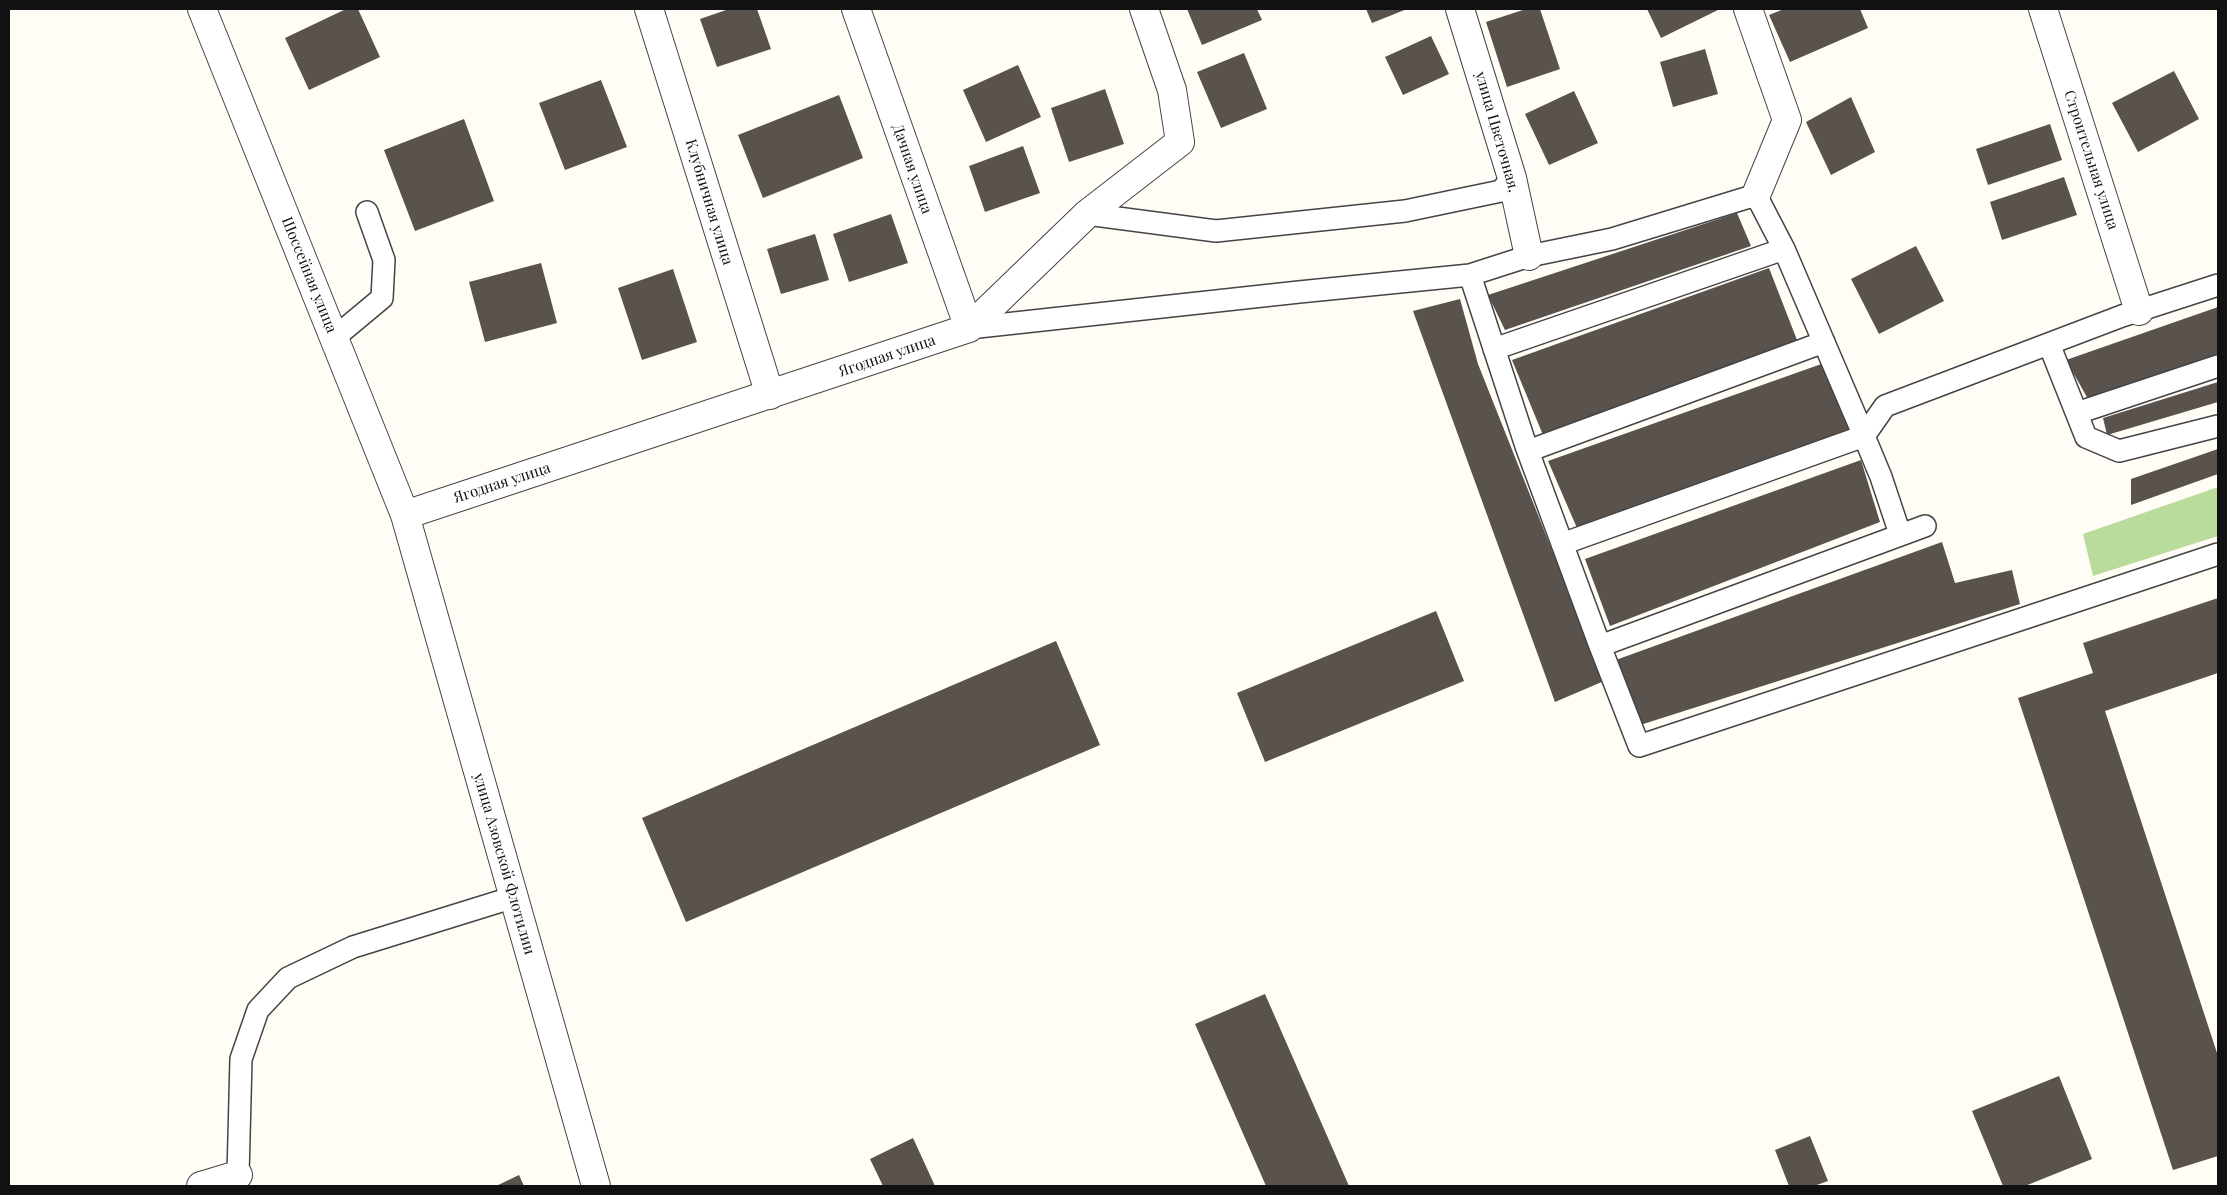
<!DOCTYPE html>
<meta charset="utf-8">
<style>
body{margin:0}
#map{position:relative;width:2227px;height:1195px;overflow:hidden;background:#fffdf5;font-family:"Playfair Display",serif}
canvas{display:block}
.frame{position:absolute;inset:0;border:10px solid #111;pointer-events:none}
</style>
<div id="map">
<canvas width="2227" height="1195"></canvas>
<div class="frame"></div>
</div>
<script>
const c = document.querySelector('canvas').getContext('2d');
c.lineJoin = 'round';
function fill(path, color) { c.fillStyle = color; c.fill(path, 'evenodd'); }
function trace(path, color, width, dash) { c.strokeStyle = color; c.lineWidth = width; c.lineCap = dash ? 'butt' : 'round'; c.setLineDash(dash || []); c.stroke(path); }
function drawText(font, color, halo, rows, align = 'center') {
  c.font = font + ' "Playfair Display",serif'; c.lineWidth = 5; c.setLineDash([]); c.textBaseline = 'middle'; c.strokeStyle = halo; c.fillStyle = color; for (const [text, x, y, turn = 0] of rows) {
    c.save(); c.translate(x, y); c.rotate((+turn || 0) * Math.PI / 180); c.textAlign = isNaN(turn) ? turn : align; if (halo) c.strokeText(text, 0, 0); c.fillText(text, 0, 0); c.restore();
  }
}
fill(new Path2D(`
 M2218,487V536L2093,576L2083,534Z`), '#b9dc9c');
fill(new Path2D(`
 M346,9H358L380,57L309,90L285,38Z
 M729,9H757L771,49L717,67L700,19Z
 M1187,9H1257L1262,20L1202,45Z
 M1366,9H1407L1372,23Z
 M1526,9H1540L1560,69L1507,87L1486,22Z
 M1647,9H1720L1661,38Z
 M1784,9H1860L1868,28L1790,62L1769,15Z
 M1431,36L1449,74L1403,95L1385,57Z
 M1705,49L1718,94L1673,107L1660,62Z
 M1244,53L1267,109L1221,128L1197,72Z
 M1018,65L1041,117L986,142L963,90Z
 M2174,71L2199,119L2138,152L2112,103Z
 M601,80L627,147L565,170L539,103Z
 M1105,89L1124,144L1069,162L1051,108Z
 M1574,91L1598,143L1549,165L1525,114Z
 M839,95L863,158L763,198L738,135Z
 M1851,97L1875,152L1831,175L1806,122Z
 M464,119L494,201L415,231L384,150Z
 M2050,124L2062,160L1988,185L1976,149Z
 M1023,146L1040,193L985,212L969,166Z
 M2064,177L2077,215L2002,240L1990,202Z
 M1737,213L1751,246L1505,330L1488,295Z
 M891,214L908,263L849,282L833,234Z
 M815,234L829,280L781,294L767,249Z
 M1916,246L1944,301L1879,334L1851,279Z
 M541,263L557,323L485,342L469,282Z
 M1769,268L1797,340L1543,435L1512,360Z
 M673,269L697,342L642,360L618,288Z
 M1460,299L1478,364L1604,681L1555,702L1413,311Z
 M2218,307V354L2088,399L2066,360Z
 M1827,362L1851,429L1577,528L1548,461Z
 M2218,382V402L2107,435L2103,418Z
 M2218,449V474L2131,505V479Z
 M1861,460L1880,522L1610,626L1585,559Z
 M1942,542L1955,583L2012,570L2020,604L1637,726L1613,661Z
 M2218,598V673L2105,711L2218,1056V1156L2173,1170L2018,698L2093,673L2083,643Z
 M1436,611L1464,681L1265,762L1237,693Z
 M1056,641L1100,745L686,922L642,818Z
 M1265,994L1349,1186H1266L1195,1024Z
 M2059,1076L2092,1159L2025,1186H2003L1972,1111Z
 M1810,1136L1828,1181L1814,1186H1789L1775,1150Z
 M913,1138L935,1186H883L870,1159Z
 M519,1175L524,1186H496Z`), '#5a524d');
const lane = new Path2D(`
 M1087,214L1216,231L1405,211L1501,191L1512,178
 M1470,275L1526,446L1600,646
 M969,328L1299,292L1470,275L1529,256L1612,239L1756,195L1784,249L1864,436L1885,406L2122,316L2218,285
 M334,338L382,298L384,260L367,212
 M2049,344L2086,437L2119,451L2218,426
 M1494,349L1784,249
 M2077,413L2218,366
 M1528,451L1824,342
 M1925,526L1600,646L1639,746L2218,554
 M1562,544L1864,436L1881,477L1900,534
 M238,1175L241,1059L258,1010L288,978L353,947L514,897`);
const street = new Path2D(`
 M202,9L405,515L596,1186
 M649,9L770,395
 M856,9L969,328
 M1460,9L1512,178L1529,256
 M1748,9L1787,120L1756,195
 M2043,9L2139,311
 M405,515L969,328L1087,214L1180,142L1172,90L1144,9
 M201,1186L238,1175`);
trace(lane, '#444', 24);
trace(street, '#444', 30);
trace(lane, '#fff', 21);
trace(street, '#fff', 28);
drawText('15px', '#111', '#fff', [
 ["улица Цветочная,",1497,132,74],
 ["Строительная улица",2091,160,72],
 ["Дачная улица",912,169,71],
 ["Клубничная улица",709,202,73],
 ["Шоссейная улица",309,275,68],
 ["Ягодная улица",887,356,-19],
 ["Ягодная улица",502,483,-18],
 ["улица Азовской Флотилии",504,864,74]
]);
</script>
